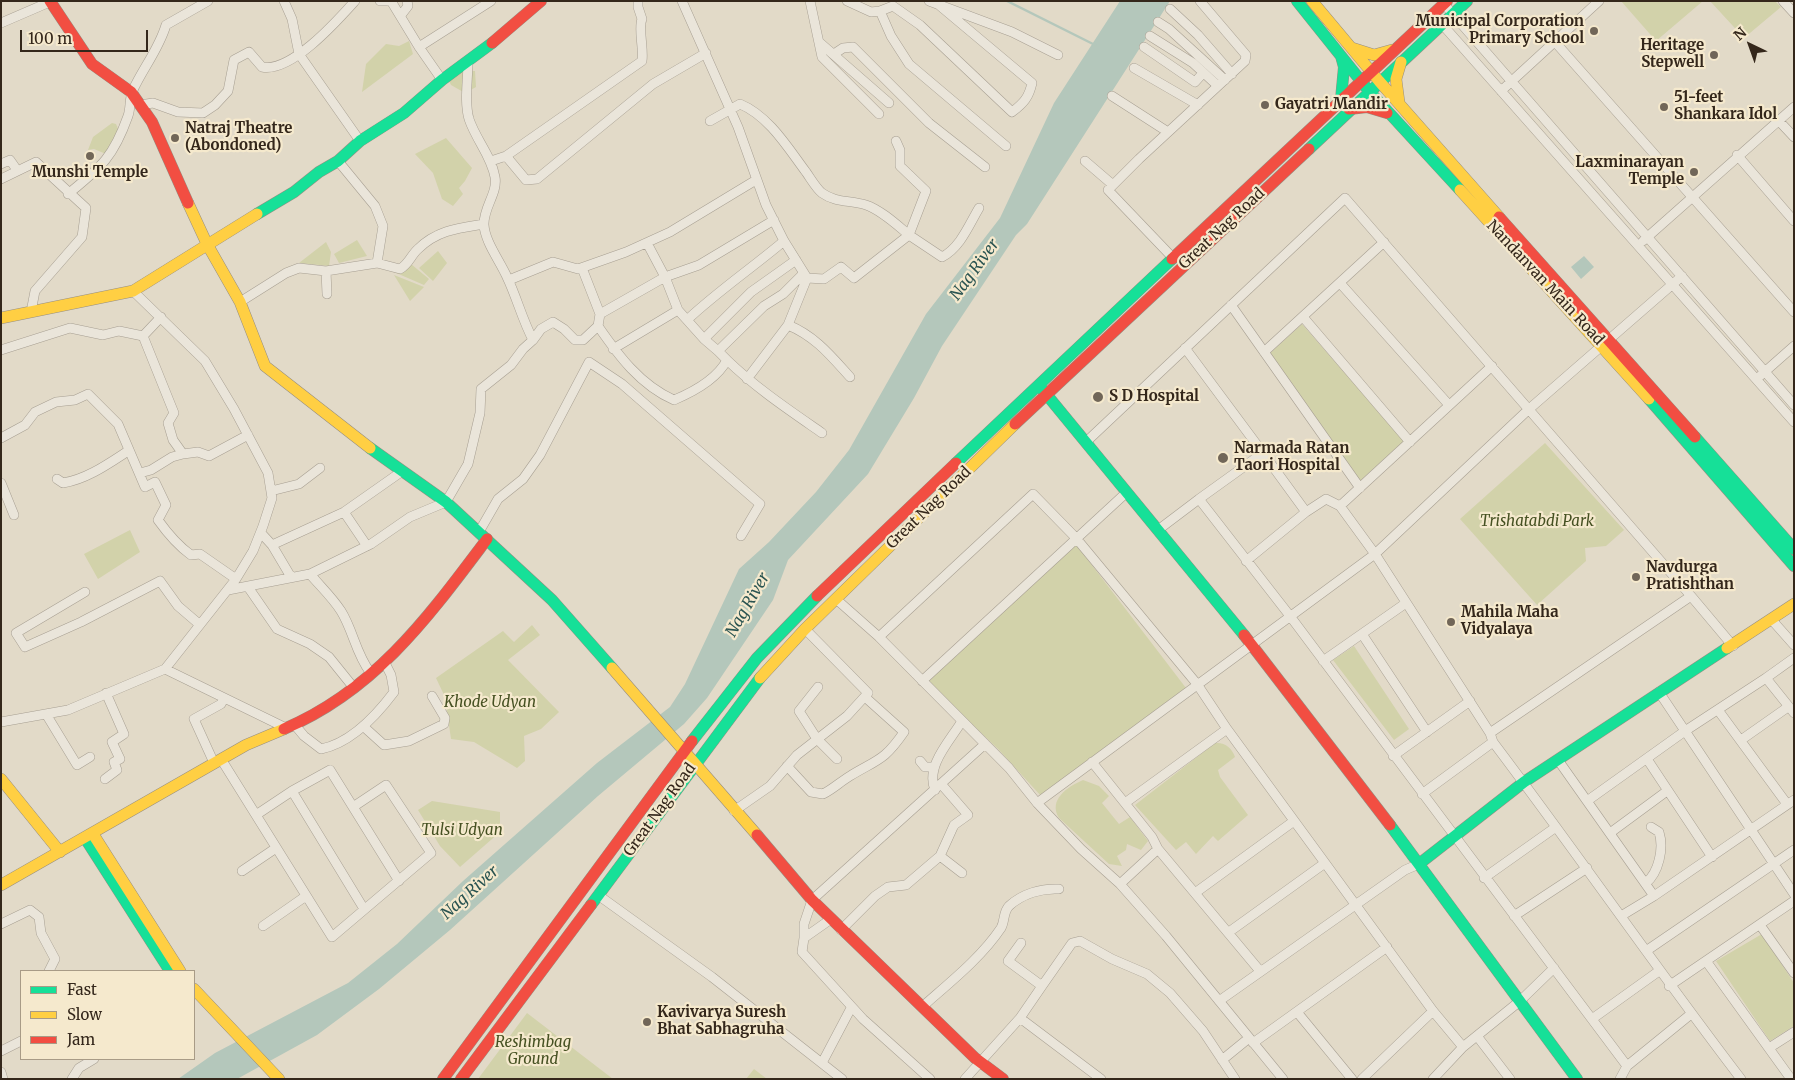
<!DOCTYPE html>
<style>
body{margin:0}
#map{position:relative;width:1795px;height:1080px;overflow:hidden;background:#e2dac8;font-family:Merriweather,serif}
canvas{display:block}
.frame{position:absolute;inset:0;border:2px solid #34271b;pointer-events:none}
.legend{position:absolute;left:20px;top:970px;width:175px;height:90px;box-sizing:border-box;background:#f5e9cd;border:1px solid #a89b86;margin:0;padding:6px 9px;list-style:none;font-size:15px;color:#34271b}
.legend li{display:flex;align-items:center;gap:10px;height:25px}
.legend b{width:25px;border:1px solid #a89b86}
.north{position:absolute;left:1725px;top:20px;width:50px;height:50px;-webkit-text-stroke:4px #f5e9cd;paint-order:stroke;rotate:318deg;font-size:14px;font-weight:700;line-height:20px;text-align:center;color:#34271b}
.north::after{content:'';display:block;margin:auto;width:18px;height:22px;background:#34271b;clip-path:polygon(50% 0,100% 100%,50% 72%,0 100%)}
.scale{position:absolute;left:20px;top:30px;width:128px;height:22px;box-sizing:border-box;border:2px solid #34271b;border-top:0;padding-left:6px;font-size:15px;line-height:18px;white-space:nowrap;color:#34271b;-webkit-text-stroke:4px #f5e9cd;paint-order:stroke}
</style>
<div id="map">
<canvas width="1795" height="1080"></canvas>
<div class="frame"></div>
<ul class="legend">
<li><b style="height:6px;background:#16e098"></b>Fast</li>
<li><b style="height:6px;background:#ffcf43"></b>Slow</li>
<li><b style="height:6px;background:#f24e42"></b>Jam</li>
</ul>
<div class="north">N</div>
<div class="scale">100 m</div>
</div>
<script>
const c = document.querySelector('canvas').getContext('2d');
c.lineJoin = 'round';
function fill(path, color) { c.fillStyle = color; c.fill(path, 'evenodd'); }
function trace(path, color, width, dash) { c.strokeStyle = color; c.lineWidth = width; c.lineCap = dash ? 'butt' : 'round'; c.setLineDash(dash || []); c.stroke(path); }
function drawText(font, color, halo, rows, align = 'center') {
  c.font = font + ' Merriweather,serif'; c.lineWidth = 4.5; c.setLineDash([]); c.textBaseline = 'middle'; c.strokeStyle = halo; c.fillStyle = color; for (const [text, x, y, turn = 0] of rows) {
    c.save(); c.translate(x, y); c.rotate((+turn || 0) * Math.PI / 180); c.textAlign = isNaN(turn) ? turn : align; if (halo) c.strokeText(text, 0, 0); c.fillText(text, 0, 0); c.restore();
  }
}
fill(new Path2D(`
 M1621,1H1703L1656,41Z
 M1710,1H1775L1781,7L1744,38Z
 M409,41L413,54L362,92L366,64L386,44L399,46Z
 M465,71H475L476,87L465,93L451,85L449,81Z
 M112,123L116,124L119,131L106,154L94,149L88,150L93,137Z
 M446,138L472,168L465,181L459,188L463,194L453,206L442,199L433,173L415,154Z
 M357,240L367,256L339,263L334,254Z
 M326,242L331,252L329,266L299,263Z
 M438,251L447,263L433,281L419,268Z
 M411,264L429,279L424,285L387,269Z
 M394,275L424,287L410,301Z
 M1302,324L1404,441L1360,481L1269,354Z
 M1545,443L1624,530L1606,546L1585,548L1586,561L1537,605L1460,519Z
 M130,530L140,552L98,579L84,554Z
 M1075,543L1186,688L1041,796L998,749L925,680Z
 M532,625L540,635L508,660L559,712L541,729L524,736L525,761L517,768L474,742L451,739L445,697L436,678L503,631L514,642Z
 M1354,646L1409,729L1394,740L1333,660Z
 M1215,743C1225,742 1232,748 1235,757L1218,770L1220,777L1248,815L1218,841L1213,836L1196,854L1186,842L1176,850L1135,805Z
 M1083,780L1099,786L1109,796L1102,803L1119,824L1130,817L1148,841L1141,850L1127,844L1126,850L1117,856L1122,866L1109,864L1059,818C1048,800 1067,787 1083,780Z
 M432,801L500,812V832L460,867L440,846L418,810Z
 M1762,934L1794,983V1026L1770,1041L1716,961Z
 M527,1013L613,1079H478Z
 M754,1069L767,1079H746Z`), '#d2d2aa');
fill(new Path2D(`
 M1120,1H1170L1027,224L1016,235L942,346L914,398L868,474L788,560L773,600L707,698L684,724L598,796L450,930L379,989L317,1035L237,1079H178L215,1053L348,983L397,944L463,881L597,763L670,707L685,684L739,569L769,542L816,492L849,450L926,314L1000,218L1054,103Z
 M1584,256L1594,267L1581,279L1571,267Z`), '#b4c7bb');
trace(new Path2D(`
 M1007,1L1095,45`), '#b4c7bb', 2.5);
const street = new Path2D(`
 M284,1L292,19L299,54L360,141
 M380,1H387
 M391,1L419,47L442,80
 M682,1L738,127L766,205L784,241L807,278L788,325L747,379
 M810,1L822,57L879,114
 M847,1L871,12L880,11L891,36L909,64L1006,146
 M929,1L1012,32L1058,55
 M1783,1L1794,13
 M1444,4L1794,405
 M1170,9L1198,35L1232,74
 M880,11L893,6L920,25L1012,112C1024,103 1029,97 1032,83L939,5
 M1433,14L1794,422
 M401,15L408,6L407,1
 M1158,22L1169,29L1225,80
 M1,23L52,1
 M1150,36L1193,63L1218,86
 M819,42L889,103
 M1555,42L1794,312
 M419,47L491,1
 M1144,47L1195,82L1203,73
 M834,54L843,48L853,47L929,123L985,167
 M1134,68L1198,105
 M1501,91L1599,1
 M1112,96L1168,132
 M140,105L153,103L178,112L203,113L215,105L228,91L234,60L249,52L262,67C291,73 337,21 355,1
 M710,121L740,104C769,116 788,148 806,172C811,179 816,188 822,193C836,203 850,200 866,205C881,210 897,225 909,235L926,191L900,166V150L896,141
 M1779,121L1794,137
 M1737,155L1794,221
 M506,156L526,180L537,179L653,84L706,53
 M338,161L375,206L383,226L377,263
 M491,161L506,156L642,61C644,49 638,28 642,19L638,7V1
 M1085,161L1113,185
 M1,164L10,160L17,170
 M1,179L36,162L86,208L82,237L35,291L31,312
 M68,194C101,167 113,158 128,116C131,108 129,98 133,90C143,68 159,49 166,25L208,1
 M1643,241L1794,107
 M647,243L665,277L678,310L704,339
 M1173,258L1108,190L1139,159L1245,61L1246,55L1200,1
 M582,268L600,314L598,326C618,355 640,385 674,400C693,392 717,379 727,360L718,351L764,306L783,294L804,273
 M326,271L327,294
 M807,278L824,279L841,267L854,278L909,235L942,257C960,248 969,225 979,208
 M509,280L553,262L578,269L626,252L670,232L756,180
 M1340,283L1449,405
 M240,302L286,273L299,268L326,271L377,263L400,269C409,264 411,255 418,249C437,230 459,228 484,224
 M1231,305L1360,488
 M600,314L665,277L699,265L774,220
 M161,317L143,336L174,413L168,423L173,440L183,454L198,452L209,456L248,435
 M1303,317L1410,442
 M687,320C718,291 752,268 784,241
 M788,325C815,336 831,356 850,377
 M533,340L541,329L553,322L564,329L575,340H583L598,326
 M1185,348L1263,453L1199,499L1290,616L1627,1066
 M613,349L678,310
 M1,350L70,328L103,335L119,331L143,336
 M718,351L704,339L751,292L796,260
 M1264,352L1384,242
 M727,360C756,388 789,410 822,433
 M1492,366L1340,506L1375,554L1490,733L1493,742C1577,853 1656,968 1741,1079
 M1760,376L1794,346
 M1,438L25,425L35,412L56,402L75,400L88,394L118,424L145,487L155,482L166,505L158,520C168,534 177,545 191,555L200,554L236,579
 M1086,442L1345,198L1691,596
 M1263,453L1306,512L1326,499L1340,506
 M140,473L151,470L172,457L183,454
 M57,479L63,483C87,479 108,464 128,451
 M1,483L14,515
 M271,491L299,484L320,468
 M344,512L367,546
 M1158,530L1199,499
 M479,532L498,499L523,479L540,455L589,362L622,384L760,504L741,536
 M261,533L272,545L291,577
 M272,545L344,512L401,472
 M1246,561L1306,512
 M310,574C320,586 332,597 341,611C353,630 356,654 370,672
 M248,587L277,629L310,644L329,657L354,688
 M228,590L310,574L371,544L410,517L446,502L468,464L480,413L481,389L511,365L523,349L533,340C522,319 517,298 507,277C500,261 485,242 484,225C483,208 498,193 495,177C491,155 476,140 469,119C464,102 468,79 468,62
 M85,592L16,633L25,647L81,622L160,581L178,606L199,624
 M836,599L879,637L1009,768L1037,803L1081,849L1120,884L1166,936L1283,1079
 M1771,619L1794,645
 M1362,634L1427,732
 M879,637L1033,494L1076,538L1197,684L1227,729L1325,863L1433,1011L1463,1047
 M1323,661L1406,603
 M165,669L284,727
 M1766,678L1794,658
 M922,681L1127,492
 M818,687L799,711L817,739L837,759
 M1659,692L1794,894
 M1718,710L1787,804
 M46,714L77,765L90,757
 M1,722L68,710L165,669L236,579L253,551L263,526L272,498L268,473L234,409L205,361L133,291
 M294,724L304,736L321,749C351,743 376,716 394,692L391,675L384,661
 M363,726L384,745L409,741L444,724L445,718L432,696
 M1490,733L1691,596L1733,646
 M1741,740L1788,707
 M1393,756L1470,701
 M221,759L332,937L431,853L386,785L353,807
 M1647,759L1712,857
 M1558,760L1654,896L1794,800
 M920,761L925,767H933
 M1092,762L1152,837L1158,849L1260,971
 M214,763L194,719L221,704L224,698
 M787,766L811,792L823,794C833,789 840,782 850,776C878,759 884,761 904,732L865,697
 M105,779L117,770L114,762L120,759L112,742L124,734L106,693
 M935,790C925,766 950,741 962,721
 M292,791L364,909
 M1422,794L1493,742
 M1587,801L1685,731L1766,678L1794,713
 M1037,803L1375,554L1528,410L1682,276
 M1125,803L1227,729
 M734,811L770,786L797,755L847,716L868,693L805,629
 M256,815L292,791L330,770L399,881
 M1610,833L1667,791
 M940,856L962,873
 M242,871L276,848
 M1484,878L1556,827
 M1646,883C1659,872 1664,848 1659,832L1651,827
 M1120,884L1158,849
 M1195,893L1294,821
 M598,895L712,977L842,1079
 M1514,916L1587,868
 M1621,916L1654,896
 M831,919L804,938L802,952L863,1019L930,1079
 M1,924L30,910L39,917L41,933L55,959L49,971
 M1760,925L1794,973
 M263,926L306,896
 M841,930L875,896L888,887L906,885L940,856L954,825L968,815L942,785
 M1229,932L1325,863
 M804,938V924L812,900L985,744
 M1646,951L1794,850
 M1706,961L1791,1079
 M1042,986L1072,943L1080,941L1112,959L1147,974L1170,993L1203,1031L1235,1079
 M1669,986L1794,901
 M1219,1001L1405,870L1419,864
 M922,1007C949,983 981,958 1001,928C1005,921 1003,912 1009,906C1022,894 1041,888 1059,889
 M1297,1012L1352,1079
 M1020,1018L1101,1079
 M1592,1019L1659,971
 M1477,1036L1510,1079
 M1253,1043L1387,947
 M1769,1048L1794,1032
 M1,1051L21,1041
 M1222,1060L1249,1038
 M822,1063L851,1008
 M1,1072L3,1079
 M72,1079L79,1068L94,1059
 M965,1079L1020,1018L1042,986L1008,961L1021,943
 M1362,1079L1433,1011
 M1433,1079L1463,1047L1520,1001L1554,968
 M1620,1079L1627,1066L1691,1014`);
const fast = new Path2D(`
 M1297,1L1369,91L1460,190
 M1341,56L1344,67L1341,99
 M1309,149L1467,1
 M257,214L294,192L319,172L338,161L360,141L404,113L442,80L492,43
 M1042,389L1244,635
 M1649,399L1794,566
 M1695,437L1794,549
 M370,448L446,502L552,600L612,668
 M956,463L1172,259
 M692,741L757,658L817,596
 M1390,825L1577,1079
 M85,838L170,971
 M1419,864L1524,782L1727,648
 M591,905L760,678`);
const slow = new Path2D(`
 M1312,1L1379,81L1499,217
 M1352,48L1374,55L1392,50
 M1399,102L1396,79L1401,62
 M1460,190L1649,399
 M188,203L207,244L240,302L265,366L370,448
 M1,318L133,291L257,214
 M1727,648L1794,604
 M612,668L757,835
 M760,678L805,629L1015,424
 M1,779L60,852
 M93,834L180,971
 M1,885L246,745L284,729
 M194,989L279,1079`);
const jam = new Path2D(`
 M50,1L92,64L131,92L152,122L188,203
 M492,43L541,1
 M1349,109L1367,107L1387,113
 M1499,217L1695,437
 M1172,259L1447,1
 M1015,424L1309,149
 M817,596L956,463
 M1244,635L1390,825
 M284,729C376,690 429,616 487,539
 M757,835L812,900L975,1058L1003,1079
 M443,1079L692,741
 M461,1079L591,905`);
trace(street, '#a79f92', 10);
trace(fast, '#968e82', 12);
trace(slow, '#968e82', 12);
trace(jam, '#968e82', 12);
trace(street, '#eae5da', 9);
trace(fast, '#16e098', 11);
trace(slow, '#ffcf43', 11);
trace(jam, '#f24e42', 11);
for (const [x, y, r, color] of [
 [1594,31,5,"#716658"],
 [1714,55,5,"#716658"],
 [1265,105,5,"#716658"],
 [1664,107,5,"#716658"],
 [175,138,5,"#716658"],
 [90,156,5,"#716658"],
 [1694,172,5,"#716658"],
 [1098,397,6,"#716658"],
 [1223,458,6,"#716658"],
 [1636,577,5,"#716658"],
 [1451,622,5,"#716658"],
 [647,1022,5,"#716658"]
]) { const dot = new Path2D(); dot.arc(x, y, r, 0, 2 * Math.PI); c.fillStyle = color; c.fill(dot); trace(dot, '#f5e9cd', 2); }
drawText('bold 15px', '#34271b', '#f5e9cd', [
 ["Municipal Corporation",1584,22,"right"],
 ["Primary School",1584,39,"right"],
 ["Heritage",1704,46,"right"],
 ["Stepwell",1704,63,"right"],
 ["51-feet",1674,98],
 ["Shankara Idol",1674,115],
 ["Gayatri Mandir",1275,105],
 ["Natraj Theatre",185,129],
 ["(Abondoned)",185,146],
 ["Laxminarayan",1684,163,"right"],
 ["Temple",1684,180,"right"],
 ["Munshi Temple",90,173,"center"],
 ["S D Hospital",1109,397],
 ["Narmada Ratan",1234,449],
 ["Taori Hospital",1234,466],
 ["Navdurga",1646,568],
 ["Pratishthan",1646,585],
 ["Mahila Maha",1461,613],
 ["Vidyalaya",1461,630],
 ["Kavivarya Suresh",657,1013],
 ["Bhat Sabhagruha",657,1030]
], 'left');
drawText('15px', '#34271b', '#f5e9cd', [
 ["Great Nag Road",1222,229,-43],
 ["Nandanvan Main Road",1545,283,47],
 ["Great Nag Road",929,508,-44],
 ["Great Nag Road",660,810,-54]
]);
drawText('italic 15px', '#465122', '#f5e9cd', [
 ["Trishatabdi Park",1537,522],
 ["Khode Udyan",490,703],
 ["Tulsi Udyan",462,831],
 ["Reshimbag",533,1043],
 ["Ground",533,1060]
]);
drawText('italic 16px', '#2a5451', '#f5e9cd', [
 ["Nag River",975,270,-54],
 ["Nag River",748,605,-60],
 ["Nag River",470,893,-42]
]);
</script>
